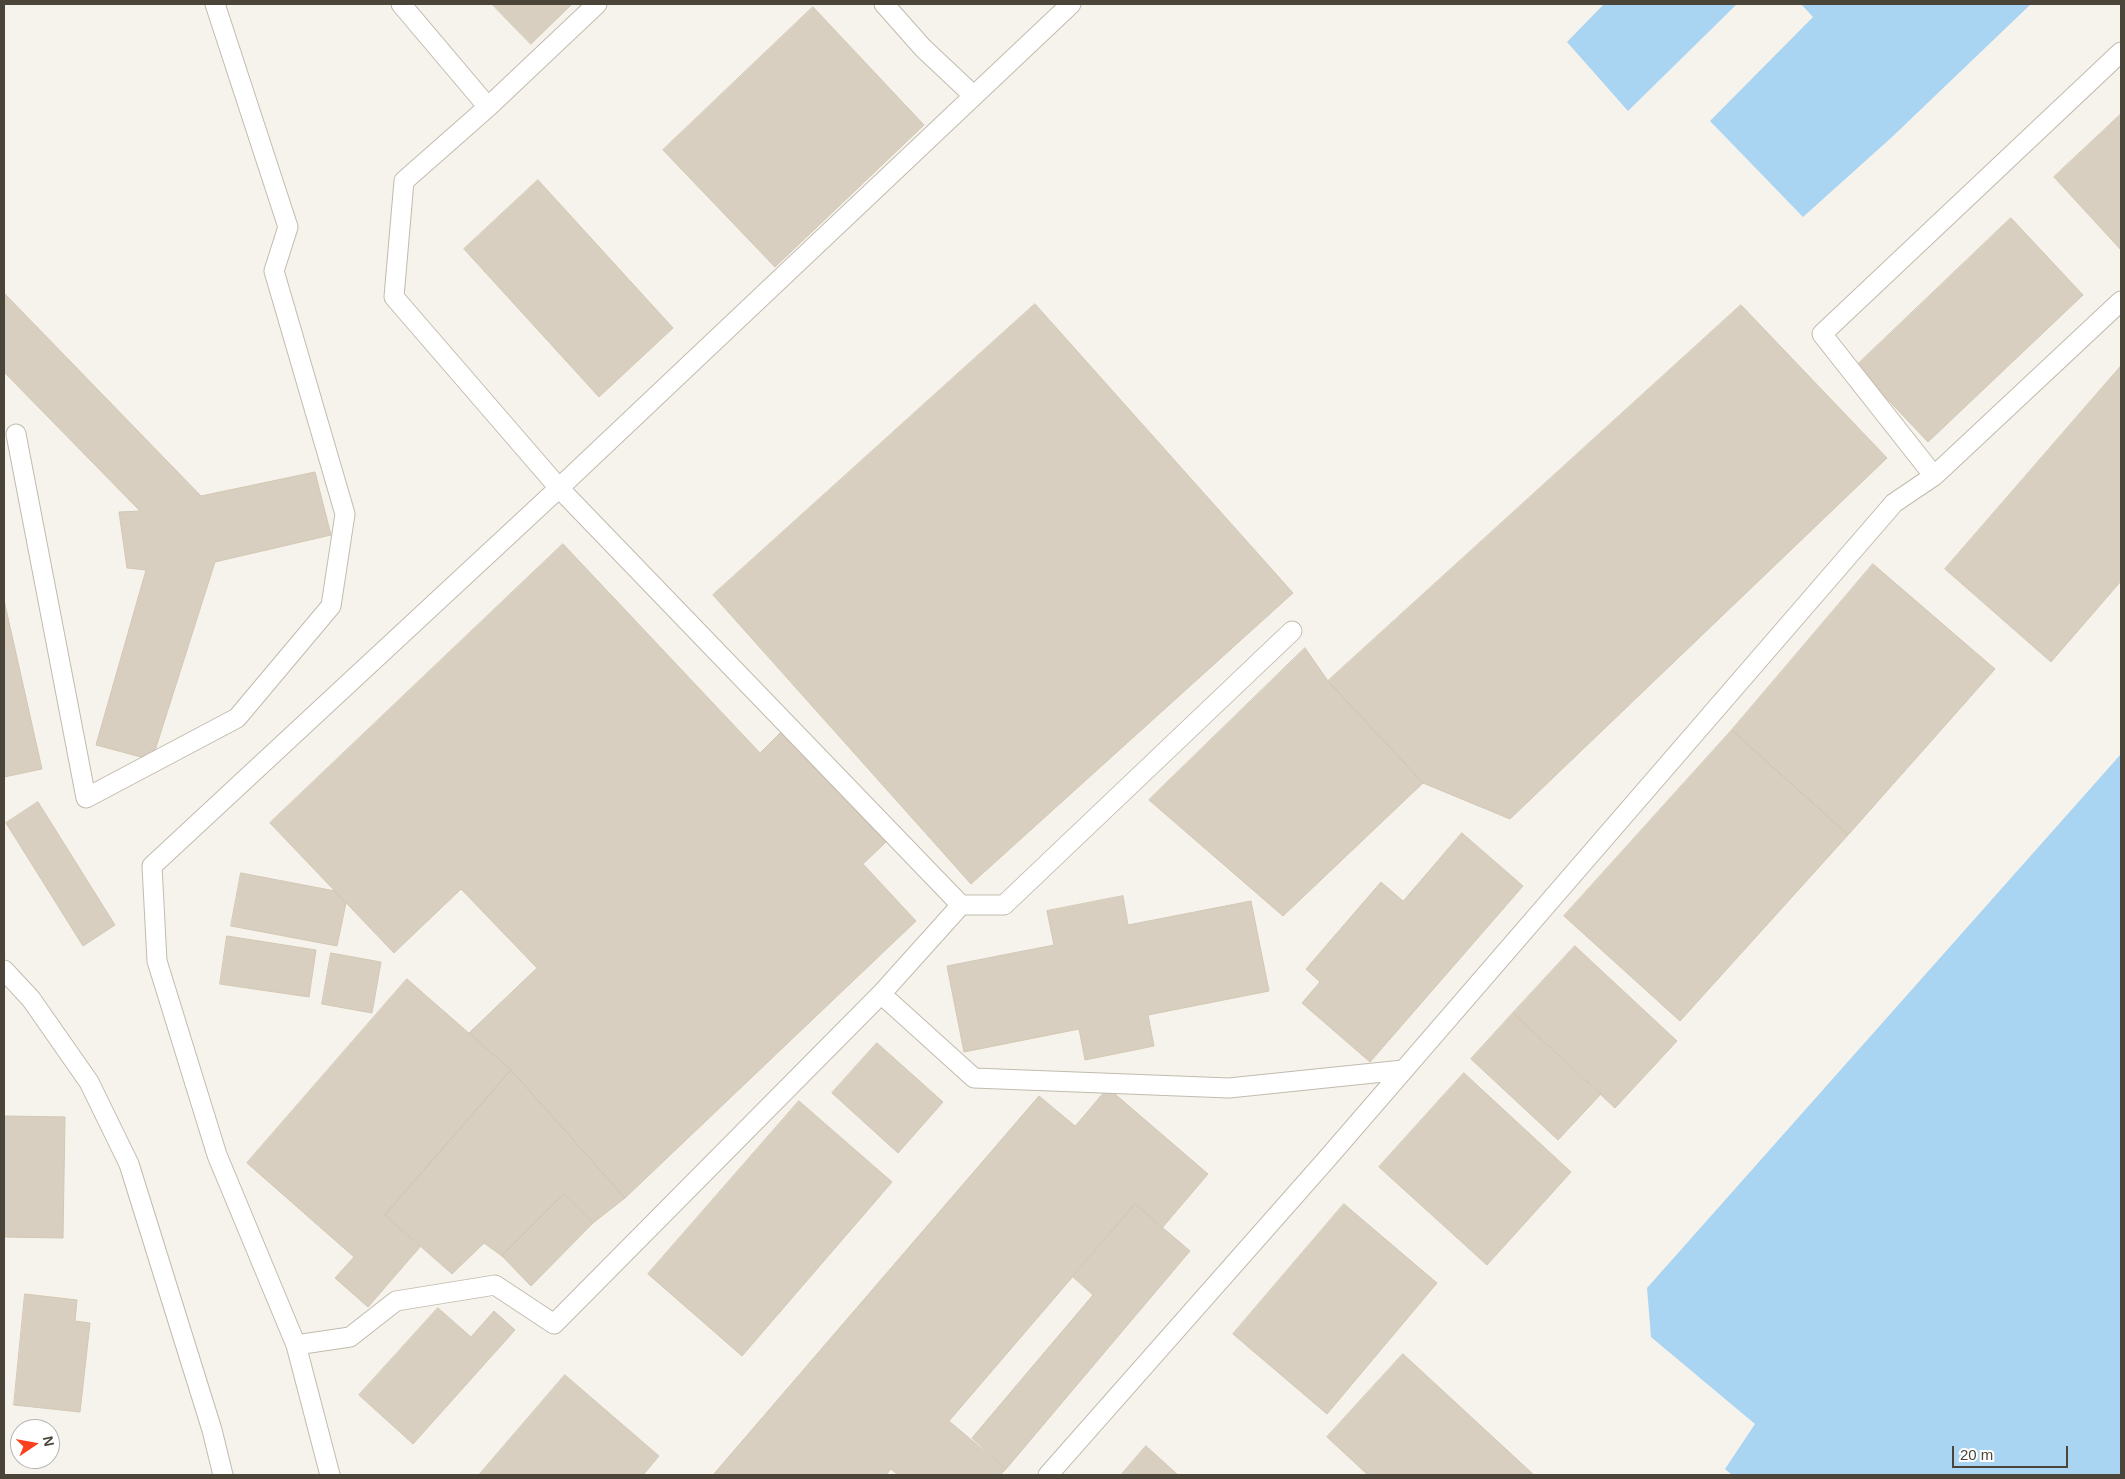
<!DOCTYPE html>
<style>
body{margin:0}
#map{position:relative;width:2125px;height:1479px;overflow:hidden;background:#f6f3ec;font-family:Helvetica,sans-serif}
canvas{display:block}
.frame{position:absolute;inset:0;border:5px solid #4b4439;pointer-events:none}
.north{position:absolute;left:10px;top:1419px;width:50px;height:50px;box-sizing:border-box;background:#fff;border:1px solid #b7b4b0;border-radius:50%;rotate:78deg;font-size:14px;font-weight:700;line-height:20px;text-align:center;color:#4b4439}
.north::after{content:'';display:block;margin:auto;width:18px;height:22px;background:#fc3f1d;clip-path:polygon(50% 0,100% 100%,50% 72%,0 100%)}
.scale{position:absolute;left:1952px;top:1446px;width:116px;height:22px;box-sizing:border-box;border:2px solid #4b4439;border-top:0;padding-left:6px;font-size:15px;line-height:18px;white-space:nowrap;color:#4b4439;-webkit-text-stroke:4px #fff;paint-order:stroke}
</style>
<div id="map">
<canvas width="2125" height="1479"></canvas>
<div class="frame"></div>
<div class="north">N</div>
<div class="scale">20 m</div>
</div>
<script>
const c = document.querySelector('canvas').getContext('2d');
c.lineJoin = 'round';
function fill(path, color) { c.fillStyle = color; c.fill(path, 'evenodd'); }
function trace(path, color, width, dash) { c.strokeStyle = color; c.lineWidth = width; c.lineCap = dash ? 'butt' : 'round'; c.setLineDash(dash || []); c.stroke(path); }
fill(new Path2D(`
 M1604,4H1737L1628,111L1567,42Z
 M1801,4H2031L1892,137L1803,217L1710,121L1813,17Z
 M2121,754V1475H1732L1725,1469L1755,1424L1651,1337L1647,1288Z`), '#a9d4f2');
const building = new Path2D(`
 M492,4H572L531,44Z
 M813,7L924,125L775,267L663,150Z
 M2121,114V250L2054,177Z
 M538,180L673,328L599,397L464,249Z
 M2011,218L2083,295L1928,442L1856,366Z
 M4,293L201,496L315,472L331,535L215,562L152,760L96,745L146,570L127,568L119,512L140,511L4,372Z
 M1035,304L1293,593L971,884L713,595Z
 M1741,305L1887,458L1510,819L1423,783L1328,681Z
 M2121,366V581L2051,662L1945,569Z
 M563,544L760,753L782,731L886,842L863,864L916,921L625,1198L511,1070L469,1033L537,968L461,889L394,953L270,823Z
 M1873,564L1995,669L1848,835L1732,730Z
 M4,600L42,769L4,777Z
 M1305,648L1328,681L1423,783L1283,916L1149,800Z
 M1732,730L1848,835L1680,1021L1564,916Z
 M38,802L115,925L83,946L6,823Z
 M1462,833L1523,886L1370,1062L1302,1003L1320,982L1306,969L1381,882L1403,901Z
 M241,873L335,891L346,903L337,946L231,926Z
 M1123,896L1128,925L1251,901L1269,991L1148,1015L1154,1046L1085,1060L1079,1029L964,1052L947,966L1054,945L1047,911Z
 M227,936L316,950L309,997L220,984Z
 M1575,946L1677,1041L1615,1108L1513,1013Z
 M331,953L381,962L372,1013L322,1004Z
 M407,979L511,1070L385,1215L420,1247L368,1307L335,1278L354,1257L247,1163Z
 M1513,1013L1601,1094L1558,1140L1471,1059Z
 M877,1043L943,1102L898,1153L832,1093Z
 M511,1070L625,1198L593,1223L564,1194L502,1256L484,1243L452,1274L385,1215Z
 M1464,1073L1571,1172L1487,1265L1379,1167Z
 M1108,1088L1208,1174L1162,1228L1135,1204L949,1421L1006,1469L1000,1475H898L891,1469L886,1475H713L1039,1096L1075,1126Z
 M799,1101L892,1182L742,1356L648,1274Z
 M4,1116L65,1117L63,1238L4,1237Z
 M564,1194L593,1223L531,1286L502,1256Z
 M1135,1204L1190,1251L1006,1469L972,1438L1093,1295L1073,1277Z
 M1344,1204L1437,1283L1327,1414L1233,1334Z
 M25,1294L77,1300L75,1321L90,1323L80,1412L14,1405Z
 M438,1308L471,1337L494,1311L515,1330L413,1444L359,1395Z
 M1403,1354L1534,1475H1368L1327,1437Z
 M565,1375L659,1456L643,1475H479Z
 M1146,1446L1178,1475H1121Z`);
fill(building, '#d8cfc1');
trace(building, '#d3c7b4', 1);
const service = new Path2D(`
 M401,4L488,107L597,4
 M884,4L923,48L974,96
 M488,107L404,181L394,297L559,488L1071,4
 M16,434L86,798L237,718L331,606L345,514L274,271L288,227L215,4
 M1934,476L1822,334L2121,52
 M961,905H1004L1292,631
 M4,970L31,999L89,1082L129,1164L212,1430L223,1475
 M881,994L974,1078L1229,1088L1403,1070
 M296,1345L350,1337L396,1301L495,1285L554,1324L881,994L961,905L559,488L152,866L157,961L217,1155L296,1345L330,1475
 M1048,1475L1326,1160L1894,503L1934,476L2121,301`);
trace(service, '#c2bbae', 21);
trace(service, '#fff', 19);
</script>
